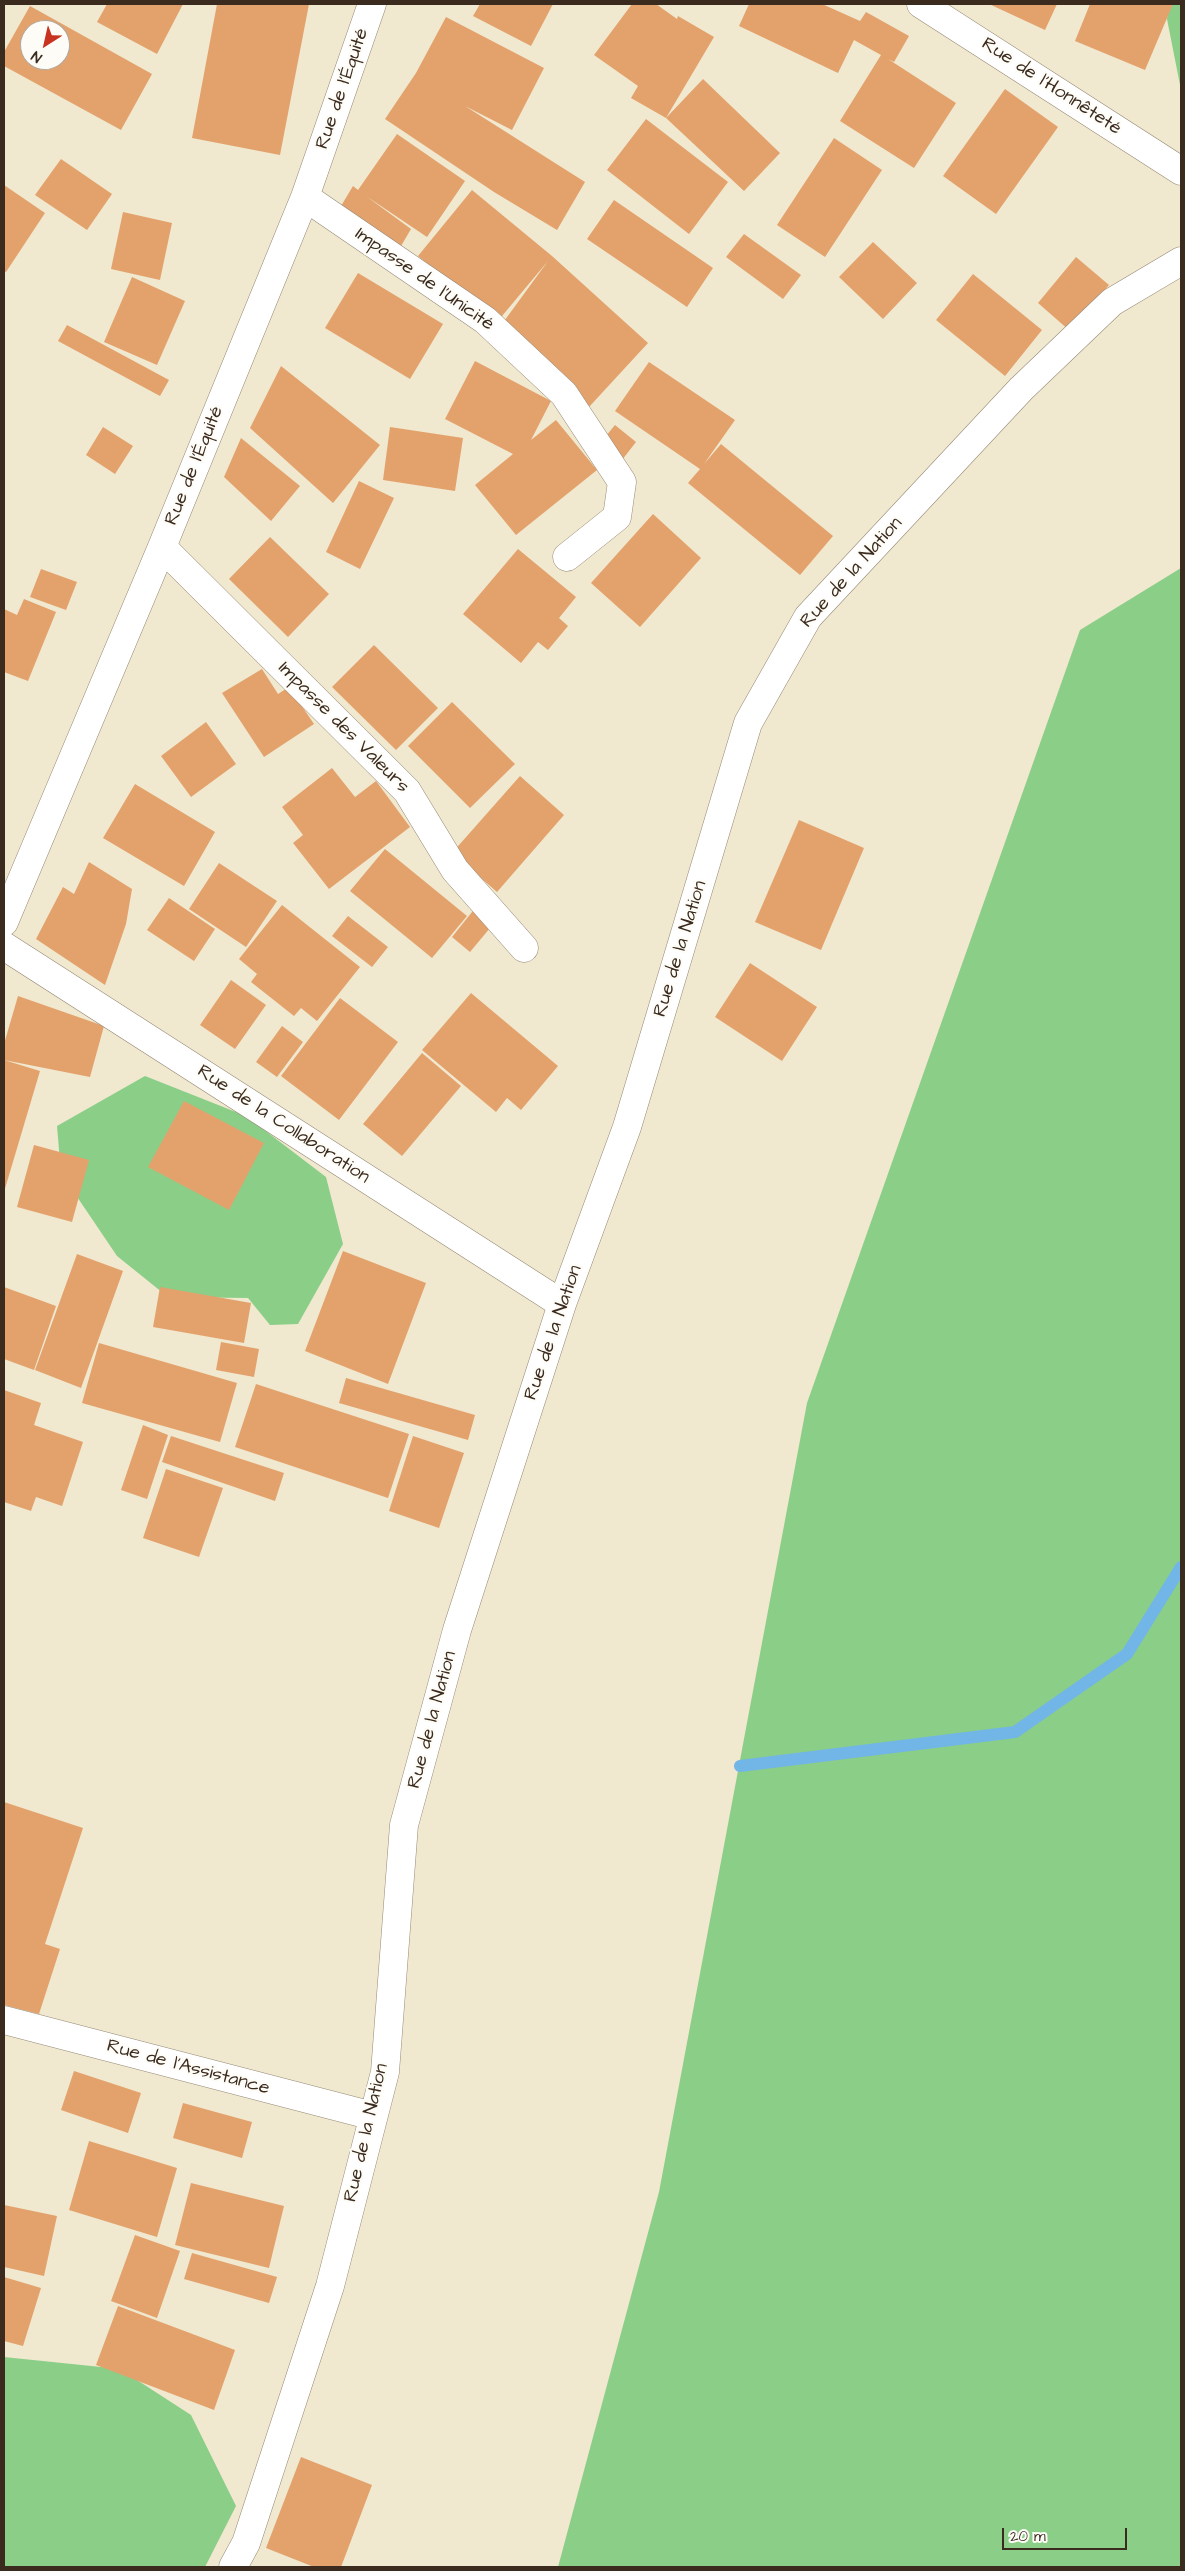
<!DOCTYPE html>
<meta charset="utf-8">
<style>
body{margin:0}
#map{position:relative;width:1185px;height:2571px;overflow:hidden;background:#f0e8cf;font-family:"Architects Daughter",sans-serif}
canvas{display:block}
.frame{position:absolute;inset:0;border:5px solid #3b2a1e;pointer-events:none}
.north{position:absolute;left:20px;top:20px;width:50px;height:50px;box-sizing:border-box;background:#fdfcf7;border:1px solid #afa8a0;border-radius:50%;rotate:215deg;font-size:14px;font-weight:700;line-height:20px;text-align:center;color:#3b2a1e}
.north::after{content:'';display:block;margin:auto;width:18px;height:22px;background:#c8321e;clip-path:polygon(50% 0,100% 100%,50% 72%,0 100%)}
.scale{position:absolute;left:1002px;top:2528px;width:125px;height:22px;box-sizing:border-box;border:2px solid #3b2a1e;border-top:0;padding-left:6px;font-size:15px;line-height:18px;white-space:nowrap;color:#3b2a1e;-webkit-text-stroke:4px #fdfcf7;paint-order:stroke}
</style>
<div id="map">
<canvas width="1185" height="2571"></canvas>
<div class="frame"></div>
<div class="north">N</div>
<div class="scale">20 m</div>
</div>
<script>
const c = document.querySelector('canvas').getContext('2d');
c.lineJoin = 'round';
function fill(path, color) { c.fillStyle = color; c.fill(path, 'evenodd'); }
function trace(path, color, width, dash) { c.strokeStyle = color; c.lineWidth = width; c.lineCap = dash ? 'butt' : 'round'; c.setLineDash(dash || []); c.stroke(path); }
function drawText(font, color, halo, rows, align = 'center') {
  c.font = font + ' "Architects Daughter",sans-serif'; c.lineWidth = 4.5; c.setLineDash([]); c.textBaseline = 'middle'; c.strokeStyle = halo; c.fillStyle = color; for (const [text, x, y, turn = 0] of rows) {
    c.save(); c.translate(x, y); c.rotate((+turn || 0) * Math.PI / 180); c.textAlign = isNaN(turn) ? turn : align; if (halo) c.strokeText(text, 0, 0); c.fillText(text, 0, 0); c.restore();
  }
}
fill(new Path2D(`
 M1169,4H1181V90L1167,19Z
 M1181,568V2567H558L659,2192L807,1403L1080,630Z
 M145,1076L246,1116L326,1177L343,1244L298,1324L270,1325L248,1298L168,1297L117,1256L61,1173L57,1126Z
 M4,2357L120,2369L191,2415L236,2506L205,2567H4Z`), '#8bce88');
trace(new Path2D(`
 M740,1766L1015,1732L1127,1654L1181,1567`), '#72b5e7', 12);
fill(new Path2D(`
 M107,4H183L157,54L97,22Z
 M217,4H309L280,155L192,138Z
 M480,4H553L531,46L473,16Z
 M632,4H656L677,19L678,16L714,37L666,118L631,98L638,86L594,55Z
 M749,4H822L860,21L866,12L909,36L894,62L888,59L956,103L914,168L840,121L881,55L854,40L838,73L739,26Z
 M989,4H1057L1045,30Z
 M1090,4H1173L1145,70L1075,41Z
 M30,6L152,74L121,130L4,66V52ZM30,30H60V60H30Z
 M446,17L544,68L512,130L465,106L585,182L557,230L494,192L385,119L416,73Z
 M703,79L780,153L744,191L666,118Z
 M1005,89L1058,127L996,214L943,176Z
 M646,119L728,182L689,234L607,170Z
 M397,134L465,181L427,237L366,196L411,229L401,246L341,206L353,186L358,190Z
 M834,138L882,170L825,257L777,225Z
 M61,159L112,194L87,230L35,195Z
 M4,185L45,213L6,272L4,271Z
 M472,190L552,256L648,343L589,407L502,324L548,261L497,322L418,256Z
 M614,200L713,268L687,307L587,239Z
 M123,212L172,223L160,280L111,269Z
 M744,234L801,275L783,299L726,257Z
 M873,242L917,283L883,319L839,277Z
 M1076,257L1109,285L1070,331L1038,303Z
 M358,273L443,324L410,379L325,328Z
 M973,274L1042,330L1005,376L936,320Z
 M132,277L185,301L157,365L104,342Z
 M67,325L169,380L160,396L58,341Z
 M475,361L551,401L531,440L556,420L597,470L516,535L475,485L513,454L445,419Z
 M649,362L735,420L704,464L721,444L833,536L800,575L688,483L700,469L615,411Z
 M281,366L380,445L333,503L250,428Z
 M615,425L636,442L622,460L601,442Z
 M103,427L133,446L115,474L86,455Z
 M390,427L463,438L455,491L383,480Z
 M241,438L300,486L271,521L224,477Z
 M359,481L394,498L360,569L326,552Z
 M653,514L701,558L640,627L591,583Z
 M270,537L329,594L288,637L229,579Z
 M518,549L576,597L559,618L568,626L548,650L538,642L521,663L463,614Z
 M41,569L77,582L66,610L30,597Z
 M24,599L56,612L28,681L4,672V609L17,615Z
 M374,645L438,708L396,750L332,687Z
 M262,669L278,694L289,687L314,724L264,757L222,693Z
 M452,702L515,764L470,808L408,746Z
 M206,722L236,764L191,797L161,756Z
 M332,768L355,797L376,781L410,827L329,889L293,843L303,835L282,807Z
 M520,776L564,815L497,892L452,853Z
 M135,784L215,832L184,886L103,838Z
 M799,820L864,848L821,950L755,922Z
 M385,849L467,916L432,958L350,891Z
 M89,862L132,889L126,924L105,985L36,939L63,887L74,894Z
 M219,863L277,901L246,947L189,909Z
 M169,898L215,929L194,961L147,930Z
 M282,905L360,967L317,1021L301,1008L294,1016L251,982L257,974L239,959Z
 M476,907L495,922L470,952L452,937Z
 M348,916L388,947L372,967L332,936Z
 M750,963L817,1007L782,1061L715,1017Z
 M231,980L266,1005L235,1049L200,1025Z
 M471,993L558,1066L521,1110L507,1098L496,1112L422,1050Z
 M18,996L104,1026L90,1077L4,1060V1044Z
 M340,998L398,1042L339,1120L281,1076Z
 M282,1026L303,1042L277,1077L256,1062Z
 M422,1053L461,1086L402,1156L363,1124Z
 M4,1060L40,1071L4,1192Z
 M184,1101L264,1143L229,1210L148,1167Z
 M34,1145L89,1160L72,1222L17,1207Z
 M343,1251L426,1283L388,1384L305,1351Z
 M77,1254L123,1271L81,1388L35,1370Z
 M4,1287L56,1306L34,1370L4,1359Z
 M160,1287L251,1303L244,1343L153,1327Z
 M221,1342L259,1349L254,1377L216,1370Z
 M99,1343L237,1383L220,1442L82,1403Z
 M346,1378L475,1415L468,1440L339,1403Z
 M256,1384L409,1434L388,1498L235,1447Z
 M4,1390L41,1403L34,1425L83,1442L62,1506L36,1497L31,1511L4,1502Z
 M143,1425L168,1435L147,1499L121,1490Z
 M171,1436L284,1473L275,1501L162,1462Z
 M413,1436L464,1453L439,1528L389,1511Z
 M166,1469L223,1488L199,1557L143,1538Z
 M4,1802L83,1828L45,1944L60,1949L39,2014L4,2005Z
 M74,2071L141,2093L128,2133L61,2110Z
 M183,2103L252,2122L242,2158L173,2138Z
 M89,2141L177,2168L157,2237L69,2210Z
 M191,2183L284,2206L269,2268L175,2245Z
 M4,2205L57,2216L44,2276L4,2267Z
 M135,2235L180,2251L157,2318L111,2301Z
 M192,2253L277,2277L269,2303L184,2279Z
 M4,2277L41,2288L23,2346L4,2341Z
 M118,2306L235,2350L214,2410L96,2365Z
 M301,2457L372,2485L341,2567H314L266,2548Z`), '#e3a26c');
const street = new Path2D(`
 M921,4L1181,171
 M305,197L485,320L564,394L622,482L617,517L567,557
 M162,547L407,791L455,870L524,948
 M4,922L162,547L305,197L372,4
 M4,946L562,1304
 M4,2020L373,2116
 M233,2567L246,2543L330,2286L385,2072L404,1825L457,1630L562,1304L627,1127L748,723L808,617L1021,389L1112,302L1181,261`);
trace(street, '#968976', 29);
trace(street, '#fff', 28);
drawText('19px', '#3b2a1e', '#fdfcf7', [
 ["Rue de l'Honnêteté",1051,87,33],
 ["Rue de l'Équité",343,89,-71],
 ["Impasse de l'Unicité",424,280,35],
 ["Rue de l'Équité",195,466,-68],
 ["Rue de la Nation",852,573,-48],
 ["Impasse des Valeurs",343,728,45],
 ["Rue de la Nation",681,949,-73],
 ["Rue de la Collaboration",283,1125,33],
 ["Rue de la Nation",554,1333,-71],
 ["Rue de la Nation",433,1720,-75],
 ["Rue de l'Assistance",188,2068,15],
 ["Rue de la Nation",367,2133,-77]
]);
</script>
